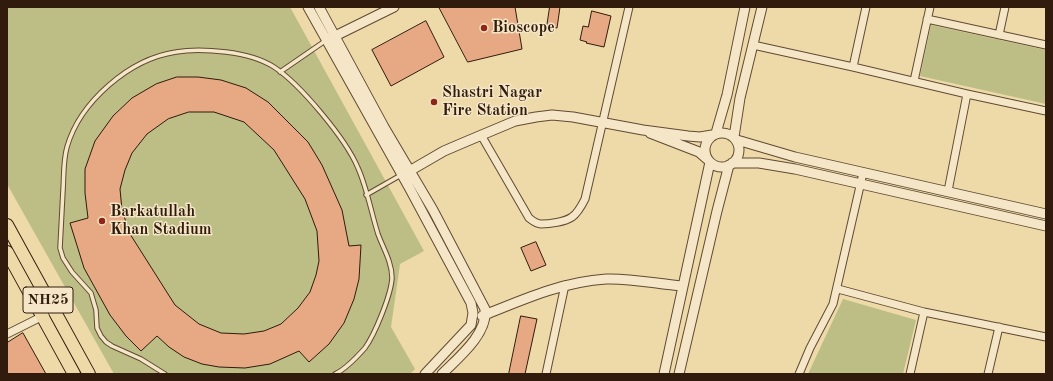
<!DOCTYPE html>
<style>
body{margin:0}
#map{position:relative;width:1053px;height:381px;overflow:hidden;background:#eed9a8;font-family:"Old Standard TT",serif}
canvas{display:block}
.frame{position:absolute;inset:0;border:8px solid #301b0d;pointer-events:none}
</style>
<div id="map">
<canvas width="1053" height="381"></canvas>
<div class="frame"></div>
</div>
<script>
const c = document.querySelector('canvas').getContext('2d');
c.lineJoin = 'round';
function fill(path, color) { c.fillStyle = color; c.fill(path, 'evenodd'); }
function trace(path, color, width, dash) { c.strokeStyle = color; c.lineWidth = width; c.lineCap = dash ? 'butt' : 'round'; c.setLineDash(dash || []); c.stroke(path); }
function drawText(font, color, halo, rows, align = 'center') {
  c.font = font + ' "Old Standard TT",serif'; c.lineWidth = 3; c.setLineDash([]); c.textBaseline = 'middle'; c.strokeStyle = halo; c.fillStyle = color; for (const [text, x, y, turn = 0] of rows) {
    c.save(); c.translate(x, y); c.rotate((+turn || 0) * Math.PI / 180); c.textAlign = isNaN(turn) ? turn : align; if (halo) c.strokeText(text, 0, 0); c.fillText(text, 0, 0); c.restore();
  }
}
fill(new Path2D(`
 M7,7H290L424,251L400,264L391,327L415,369L410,374H114L7,184Z
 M931,25L1046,50V104L920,76Z
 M843,299L916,320L903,374H808Z`), '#bcbe85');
const building = new Path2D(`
 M439,7H515L522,49L468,62Z
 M550,7H560L557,28L547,27Z
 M592,11L611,16L604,47L586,43L587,42L580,40L583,26L588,27Z
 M426,21L444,57L391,86L372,50Z
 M177,77H198L221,80L246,88L268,102L308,142L322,165L342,210L349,246L361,245L359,279L354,299L344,323L329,344L309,362L299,351L270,364L245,368L219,367L202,364L184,357L169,347L157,336L141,351L126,336L110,315L84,268L70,223L88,218L85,193V169L95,141L113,116L132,98L156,84ZM189,112H214L244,122L274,150L305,199L317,231L319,261L316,275L310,292L298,308L281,324L264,331L244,334L221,333L199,324L175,305L130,234L122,210L120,189L125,170L132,153L147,134L168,119Z
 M536,242L546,265L531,271L521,248Z
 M521,316L537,319L525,374H509Z
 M23,333L46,374H7V343Z`);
fill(building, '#e6a983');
trace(building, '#301b0d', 1);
const service = new Path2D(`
 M280,72L325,41
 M366,195L401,175
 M165,374L141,359L112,346L106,342L101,336L97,328L96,310L91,293L72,272L63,258L60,248C61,228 62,209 63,190C64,176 63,161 67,147C80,102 129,59 176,52C193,49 209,50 226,52C242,54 260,58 274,67C300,84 346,139 358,168C367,188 371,212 378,234C383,248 392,262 392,278C391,295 375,334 365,348C357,357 346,369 335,374`);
const minor = new Path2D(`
 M927,19L1046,45
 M999,35L1005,7
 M753,45L853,67L967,94L1046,111
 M853,67L866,7
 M914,81L930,7
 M481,135L529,218C533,221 536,224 541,224C549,224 565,222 572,217C578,213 582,205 585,199L629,7
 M948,191L967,94
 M838,289L924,312L1046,337
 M7,334L45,315
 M546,374L565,285
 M799,374L810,348L833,304L863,173
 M910,374L924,312
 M988,374L999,327`);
const tertiary = new Path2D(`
 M308,7L410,189L471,303L473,313L471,325L425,374
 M319,7L384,127L433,210L485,309C488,334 458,358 442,374
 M329,39L394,7
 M705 150a17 17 0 1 1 34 0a17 17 0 1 1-34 0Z
 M650,133L699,152L707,159
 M716,133L727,95L745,7
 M734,137L740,98L762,7
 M737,140L795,157L1046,214
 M732,163H759L795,169L1046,226
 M406,173L444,151L465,142L515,121L536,117L552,115L573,117L643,130L688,136L700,137L712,135
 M482,316C522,300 561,282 606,279C631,278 657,284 682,286
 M664,374L710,162
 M679,374L717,211L729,165`);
const primary = new Path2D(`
 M7,225L89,374
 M7,252L74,374`);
trace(service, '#604a34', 5.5);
trace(minor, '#604a34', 9);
trace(tertiary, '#604a34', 11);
trace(primary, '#301b0d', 14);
trace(service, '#f4e6c6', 3.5);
trace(minor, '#f4e6c6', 7);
trace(tertiary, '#f4e6c6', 9);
trace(primary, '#eed9a8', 12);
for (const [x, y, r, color] of [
 [484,28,4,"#8f2418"],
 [434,102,4,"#8f2418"],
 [102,221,4,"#8f2418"]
]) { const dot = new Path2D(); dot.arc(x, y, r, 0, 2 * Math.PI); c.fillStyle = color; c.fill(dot); trace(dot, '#f4e6c6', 1.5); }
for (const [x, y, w] of [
 [48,300,50]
]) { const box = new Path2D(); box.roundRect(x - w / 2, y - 13, w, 26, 3); c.fillStyle = '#f4e6c6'; c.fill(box); trace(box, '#301b0d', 1); }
drawText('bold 15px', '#301b0d', null, [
 ["NH25",48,300]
]);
drawText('bold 16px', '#301b0d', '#f4e6c6', [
 ["Bioscope",492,28],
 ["Shastri Nagar",442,93],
 ["Fire Station",442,111],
 ["Barkatullah",110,212],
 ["Khan Stadium",110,230]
], 'left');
</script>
